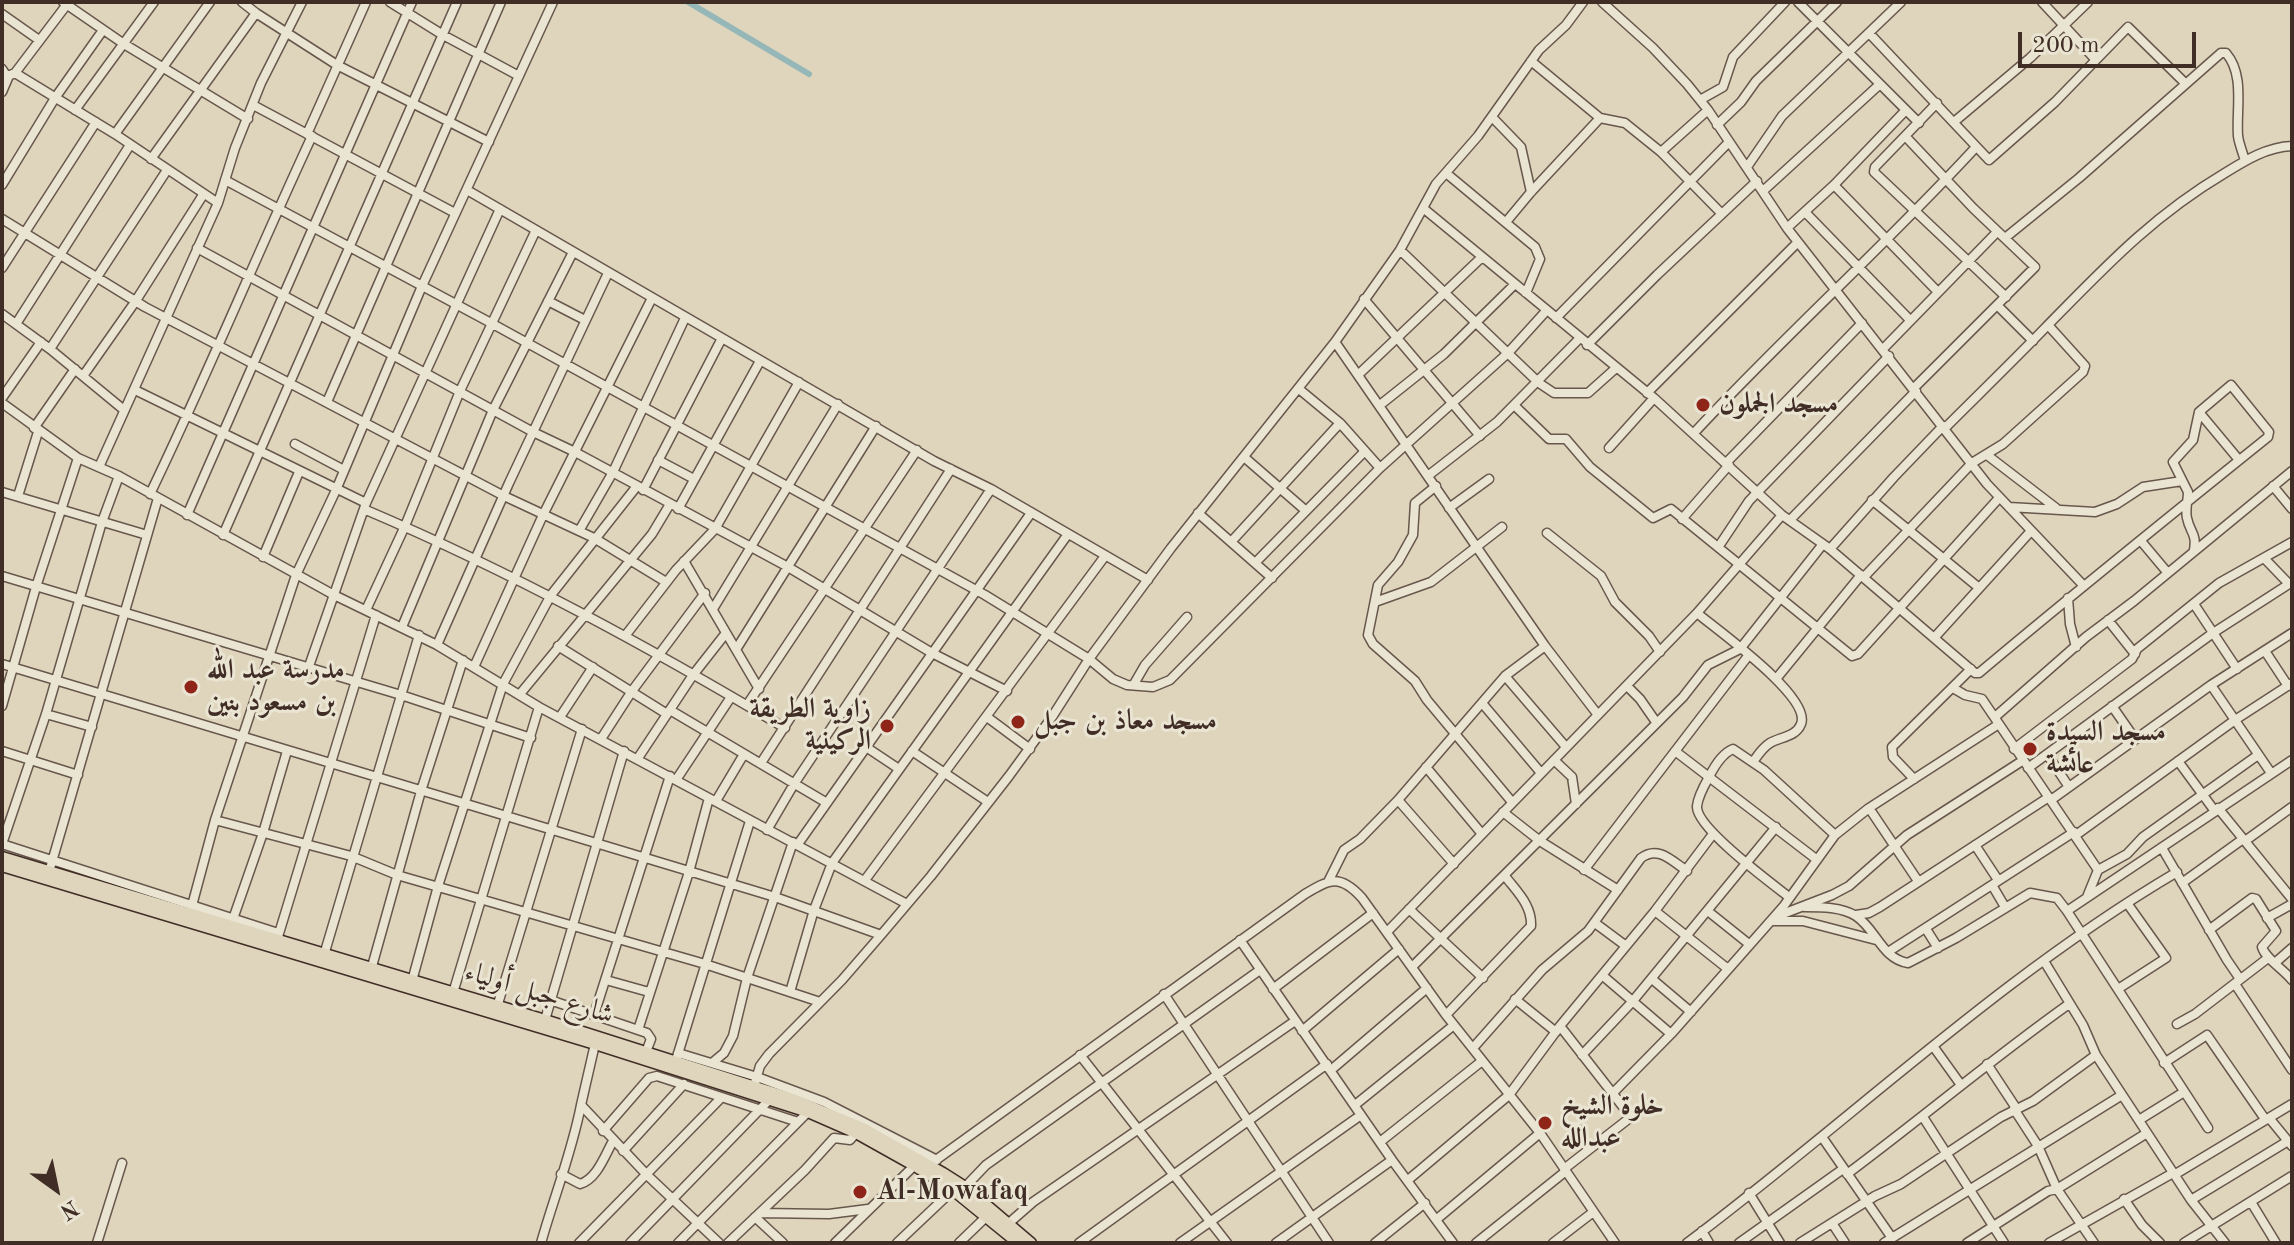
<!DOCTYPE html>
<meta charset="utf-8">
<style>
body{margin:0}
#map{position:relative;width:2294px;height:1245px;overflow:hidden;background:#ded5bc;font-family:"Old Standard TT",serif}
canvas{display:block}
.frame{position:absolute;inset:0;border:4px solid #402d26;pointer-events:none}
.north{position:absolute;left:16px;top:1149px;width:80px;height:80px;-webkit-text-stroke:6px #eae4d3;paint-order:stroke;rotate:147deg;font-size:22px;font-weight:700;line-height:32px;text-align:center;color:#402d26}
.north::after{content:'';display:block;margin:auto;width:28px;height:36px;background:#402d26;clip-path:polygon(50% 0,100% 100%,50% 72%,0 100%)}
.scale{position:absolute;left:2018px;top:32px;width:178px;height:36px;box-sizing:border-box;border:4px solid #402d26;border-top:0;padding-left:10px;font-size:24px;line-height:28px;white-space:nowrap;color:#402d26;-webkit-text-stroke:6px #eae4d3;paint-order:stroke}
</style>
<div id="map">
<canvas width="2294" height="1245"></canvas>
<div class="frame"></div>
<div class="north">N</div>
<div class="scale">200 m</div>
</div>
<script>
const c = document.querySelector('canvas').getContext('2d');
c.lineJoin = 'round';
function trace(path, color, width, dash) { c.strokeStyle = color; c.lineWidth = width; c.lineCap = dash ? 'butt' : 'round'; c.setLineDash(dash || []); c.stroke(path); }
function drawText(font, color, halo, rows, align = 'center') {
  c.font = font + ' "Old Standard TT",Amiri,serif'; c.lineWidth = 6; c.setLineDash([]); c.textBaseline = 'middle'; c.strokeStyle = halo; c.fillStyle = color; for (const [text, x, y, turn = 0] of rows) {
    c.save(); c.translate(x, y); c.rotate((+turn || 0) * Math.PI / 180); c.textAlign = isNaN(turn) ? turn : align; if (halo) c.strokeText(text, 0, 0); c.fillText(text, 0, 0); c.restore();
  }
}
trace(new Path2D(`
 M688,2L809,74`), '#95b7b8', 6);
const minor = new Path2D(`
 M63,2L124,44L248,119
 M242,2L256,13
 M390,2L443,35L519,76
 M1602,2L1653,48L1687,84L1708,110L1787,228L1987,484L2084,586
 M1798,2L1919,123
 M2042,2L2095,59
 M2,14L39,40
 M1869,33L1989,160L2055,102L2128,27L2185,83
 M1531,61L1600,118L1625,123L1661,152L1722,214
 M2,69L8,78L2,92
 M15,73L115,134L218,203
 M8,76L15,73L68,3
 M1700,100L1723,87L1733,57L1785,2
 M1937,103L1875,167L1874,172L2006,297
 M253,105L455,213
 M75,110L154,2
 M1492,117L1521,147L1531,192
 M1954,122L2030,58L2088,2
 M1717,125L1741,102L1756,81L1837,2
 M115,134L210,2
 M307,134L366,2
 M1906,137L1973,208L2035,267L1914,388
 M1661,152L1708,110
 M151,159L256,13L337,65L489,142
 M1747,167L1782,116L1901,2
 M1446,173L1535,247L1540,259L1526,293
 M225,180L491,323L985,595L1089,659L1113,679L1127,685L1153,687L1170,680L1380,468L1508,353L1547,310
 M2,185L55,98L103,30
 M1834,185L1937,291
 M467,190L934,461L991,489L1148,580
 M1763,191L1879,85
 M1423,208L1654,398L1782,515L1830,549L1975,673H1979C2074,593 2171,515 2268,437L2269,432L2231,385L2199,412L2193,440L2173,462L2188,492C2188,500 2185,510 2187,518C2190,533 2197,533 2194,550
 M1805,212L1910,320
 M2,219L145,307L504,496L594,538L666,582
 M1506,222L1531,192L1600,118
 M1787,228L1834,185L1905,111
 M2005,238L2079,178L2221,53H2226C2245,75 2236,109 2238,136C2239,144 2243,153 2245,161
 M197,248L533,432L575,452L788,567L932,653L1007,691
 M1400,250L1539,383L1554,393H1588L1616,368
 M2,268L96,122
 M1364,299L1480,436
 M548,301L585,320
 M1998,306L2033,341
 M2,314L50,349L124,410
 M1556,318L1729,142
 M16,324L130,145
 M1335,342L1545,646L1598,715
 M1587,345L1657,275L1757,181
 M50,349L167,170
 M1883,349L1997,232
 M1359,374L1482,257
 M83,376L135,302L203,195
 M1299,389L1340,423L1380,468
 M135,390L366,503
 M1647,393L1798,242
 M2,398L41,342
 M327,402L501,2
 M2,403L78,458L119,476L334,595L437,645L539,707L907,904
 M1380,405L1444,354L1515,284
 M1515,406L1549,439H1566L1590,467L1653,518L1671,509L1852,656L1858,654L1999,498
 M2199,412L2239,460
 M34,428L75,369
 M1945,428C1978,395 2012,362 2045,328C2104,268 2151,217 2225,173C2246,160 2267,147 2292,146
 M1694,433C1785,335 1885,246 1976,147
 M295,444L344,470
 M1609,448L1654,398
 M1987,455L2056,508
 M1244,457L1305,510
 M658,460L694,479
 M1726,463L1862,323
 M99,467L218,203L235,148L261,83L302,2
 M1429,475L1497,422L1580,338
 M1436,486L1415,503L1413,535L1398,562L1378,585L1368,635L1373,644L1415,681L1427,700L1512,802
 M2273,486L2292,509
 M643,490L722,338
 M2,492L147,535
 M150,494C207,376 257,254 312,136
 M18,496L38,432
 M1872,500L1978,587
 M2009,507L2095,512L2117,504L2143,487L2182,481
 M1449,508L1489,479
 M678,509L760,361
 M366,510C512,572 649,647 785,728
 M1198,513L1272,578
 M187,515L412,2
 M1682,519L1729,465
 M1790,520L1916,391
 M579,531L613,472L685,318
 M1547,533L1601,576L1615,602L1649,636L1660,652
 M223,535L457,2
 M2141,541L2167,572
 M1231,542L1340,423
 M1719,546L1749,501L1889,356
 M1830,549L1894,477L1943,426
 M263,557L299,472
 M2264,558L2289,584
 M684,561L759,689
 M1255,563L1365,451
 M2,576L401,695L531,738
 M1864,577L1972,463L2003,444L2083,372L2085,366L2048,325
 M2068,598L2070,624L2076,647
 M1375,602L1431,582L1502,527
 M2194,604L2237,669
 M713,609L838,404
 M366,610L405,526L460,391L536,230
 M1697,613C1717,630 1812,697 1801,724C1796,737 1780,737 1770,743C1762,748 1758,755 1753,762
 M2108,620L2135,654
 M402,627L493,410L573,252
 M625,636L676,570L715,529L799,382
 M1934,638L2031,531
 M437,645L509,483L608,273
 M558,646L667,714
 M737,648L876,426
 M2265,651L2288,686
 M2,664L775,897L881,935
 M474,667L543,515L652,298
 M308,669L366,503L500,209
 M1505,676L1566,747
 M1776,679L1861,575
 M1134,684L1145,665L1187,617
 M2211,685L2271,773
 M1627,686L1640,699L1656,722
 M1953,688L1965,695L1982,699L2098,870
 M520,694L652,534L670,504
 M1482,703L1541,773
 M747,705L917,450
 M2,706L36,587L78,458
 M2112,706L2135,739
 M670,710L827,803
 M46,714L92,727
 M560,717L593,667
 M987,717L1030,749
 M1995,717L2086,637L2134,601L2292,471
 M601,739L632,691L705,593
 M866,747L899,769
 M2014,749L2132,659L2137,649L2219,583L2292,542
 M2,751L78,775
 M912,751L988,802
 M1675,751L1816,859
 M2047,754L2069,787
 M638,758L693,675L726,633
 M1554,760L1572,777L1576,804
 M2178,761L2214,810
 M761,763L951,469
 M1426,767L1482,834
 M2028,768L2213,633L2292,582
 M1914,779L1893,757L1892,747L1971,669
 M676,780L731,697
 M1398,800L1454,864
 M2051,800L2211,685L2292,633
 M716,801L744,754
 M1869,808L1918,881
 M2218,808L2292,899
 M1503,812L1540,841L1618,890
 M215,820L351,856L397,875L705,964L820,1002
 M767,830L794,784L991,489
 M2076,835L2235,720L2292,683
 M2245,841L2292,807
 M2,844L46,714L102,522L119,476
 M2,844L278,933
 M798,844L1031,513
 M1975,845L1998,880
 M2162,848L2227,960L2240,979
 M1584,870L1748,656
 M49,872L158,498
 M865,880L1105,556
 M1328,882L1344,850L1360,839L1398,800L1505,676L1545,646
 M2182,883L2243,839
 M1992,885L2005,907
 M1789,897C1771,883 1695,827 1697,806C1698,797 1705,784 1709,777C1714,767 1723,753 1733,749L1764,770L1835,835
 M2087,897L2098,870L2127,854L2143,837L2258,755
 M1805,907C1821,907 1842,907 1856,916C1876,929 1882,959 1908,963L1956,938L2030,893L2057,898L2067,911
 M1409,909L1483,978
 M1655,911L1728,969
 M1709,912L1749,944
 M190,913L215,820L296,575L336,490L422,286L553,2
 M1856,915L1869,913L1880,907L2049,797
 M1775,917L1832,895L1849,886L1907,835L2022,761
 M2267,918L2292,904
 M233,919L263,833L287,751
 M1772,921H1803L1876,940
 M1595,923L1626,946
 M1926,929L1938,948
 M2209,930L2252,898L2256,899L2276,931L2262,947C2265,958 2283,969 2292,980
 M1387,932L1697,613L1782,515
 M277,940L376,615
 M1240,940L1392,1160L1453,1243
 M1888,952L2074,832
 M324,955L419,635
 M2044,961L2083,1025L2096,1055L2191,1200L2225,1243
 M2276,962L2292,948
 M1412,967L1683,697L1708,665L1740,649L1823,544
 M371,970L421,791L463,660
 M1602,975L1671,1034
 M1652,979L1691,1012
 M606,980L649,992
 M412,981L438,886L503,684L551,595L637,486
 M2235,984L2292,1070
 M1273,989L1373,913
 M2118,989L2166,958L2127,903
 M790,992L814,910L832,863L1068,534
 M453,993L539,707
 M1164,994L1329,1243
 M1515,999L1556,1032
 M550,1000L647,1033L651,1039L646,1052
 M497,1007L582,729
 M594,1015L670,776
 M1446,1015L1531,926C1532,905 1517,892 1505,876
 M545,1020L624,751
 M2177,1024L2195,1014L2268,958
 M1560,1026L1631,1117L1564,1169
 M638,1030L689,872L709,798
 M1302,1031L1399,949
 M595,1044L581,1105L647,1175L719,1243
 M1933,1046L1961,1085
 M1473,1048L1542,970L1588,931L1641,858C1658,845 1672,861 1687,871
 M678,1053L757,1077L824,1102L937,1160
 M1080,1055L1227,1243
 M1582,1055L1632,1002L1776,827
 M677,1057L750,821
 M712,1063L724,1053L733,1036L747,978L793,842
 M2164,1063L2207,1035L2265,1119
 M1987,1064L2016,1108
 M1331,1070L1427,988
 M754,1086L760,1066L769,1054L842,980L881,935L931,876L1009,776L1052,717L1089,659L1171,548L1335,342L1400,250L1436,184L1478,136L1539,50L1566,25L1583,2
 M1612,1094L1671,1034L1783,907L1835,835L1869,808L1999,724
 M1355,1105L1454,1025
 M2014,1109L2038,1146L2057,1189L2094,1243
 M1923,1117L2004,1243
 M2270,1119L2292,1146
 M2139,1120L2184,1092
 M2208,1128L2067,911L2292,760
 M603,1131L649,1078L657,1076L798,1122
 M1822,1137L1892,1238
 M1380,1142L1482,1061
 M623,1151L684,1084
 M929,1165L1305,894C1330,879 1340,874 1362,898L1446,1015L1540,1133L1615,1243
 M561,1174L580,1184C597,1179 605,1155 613,1141
 M1847,1174C1922,1118 1993,1058 2069,1004
 M2174,1175L2292,1104
 M1408,1180L1509,1095L1560,1026L1655,911L1713,834
 M965,1187L986,1165L1260,970
 M1749,1193L1780,1243
 M2124,1199L2142,1225L2160,1243
 M2191,1200L2288,1141
 M2251,1202L2276,1243
 M760,1213L829,1214L868,1209
 M755,1217L783,1243
 M1437,1219L1540,1133
 M1009,1223L1033,1202L1295,1021
 M1832,1223L1845,1243
 M1702,1231L1709,1243
 M97,1243L122,1163
 M541,1243C554,1197 572,1152 581,1105
 M579,1243L721,1098
 M630,1243L770,1099
 M678,1243L808,1112
 M728,1243L805,1170L834,1138L850,1140L856,1133
 M835,1243L917,1163
 M897,1243L953,1190
 M959,1243L987,1216
 M1079,1243L1327,1064
 M1180,1243L1361,1115
 M1276,1243L1392,1160
 M1375,1243L1425,1203
 M1476,1243L1566,1171
 M1553,1243L1592,1213
 M1687,1243C1851,1120 1999,977 2177,872
 M1739,1243L1843,1169
 M1800,1243L1875,1196L1901,1184L2001,1117L2033,1101L2096,1055
 M1884,1243L2122,1095
 M1967,1243L2048,1191L2057,1189L2147,1133
 M2049,1243L2173,1173
 M2184,1243L2292,1176`);
const major = new Path2D(`
 M2,857L545,1020L793,1099L863,1128L943,1173L965,1187L1031,1243
 M2,866L595,1044L808,1112L856,1133L915,1166L953,1190L1018,1243`);
trace(minor, '#68574c', 11);
trace(major, '#402d26', 13);
trace(minor, '#eae4d3', 8);
trace(major, '#ded5bc', 10);
for (const [x, y, r, color] of [
 [1703,405,8,"#8f2418"],
 [191,687,8,"#8f2418"],
 [1018,722,8,"#8f2418"],
 [887,726,8,"#8f2418"],
 [2030,749,8,"#8f2418"],
 [1545,1123,8,"#8f2418"],
 [860,1192,8,"#8f2418"]
]) { const dot = new Path2D(); dot.arc(x, y, r, 0, 2 * Math.PI); c.fillStyle = color; c.fill(dot); trace(dot, '#eae4d3', 3); }
drawText('bold 28px', '#402d26', '#eae4d3', [
 ["مسجد الجملون",1719,405],
 ["مدرسة عبد الله",207,671],
 ["بن مسعود بنين",207,703],
 ["زاوية الطريقة",871,710,"right"],
 ["الركينية",871,742,"right"],
 ["مسجد معاذ بن جبل",1034,722],
 ["مسجد السيدة",2046,733],
 ["عائشة",2046,765],
 ["خلوة الشيخ",1561,1107],
 ["عبدالله",1561,1139],
 ["Al-Mowafaq",876,1192]
], 'left');
drawText('28px', '#402d26', '#eae4d3', [
 ["شارع جبل أولياء",539,994,17]
]);
</script>
